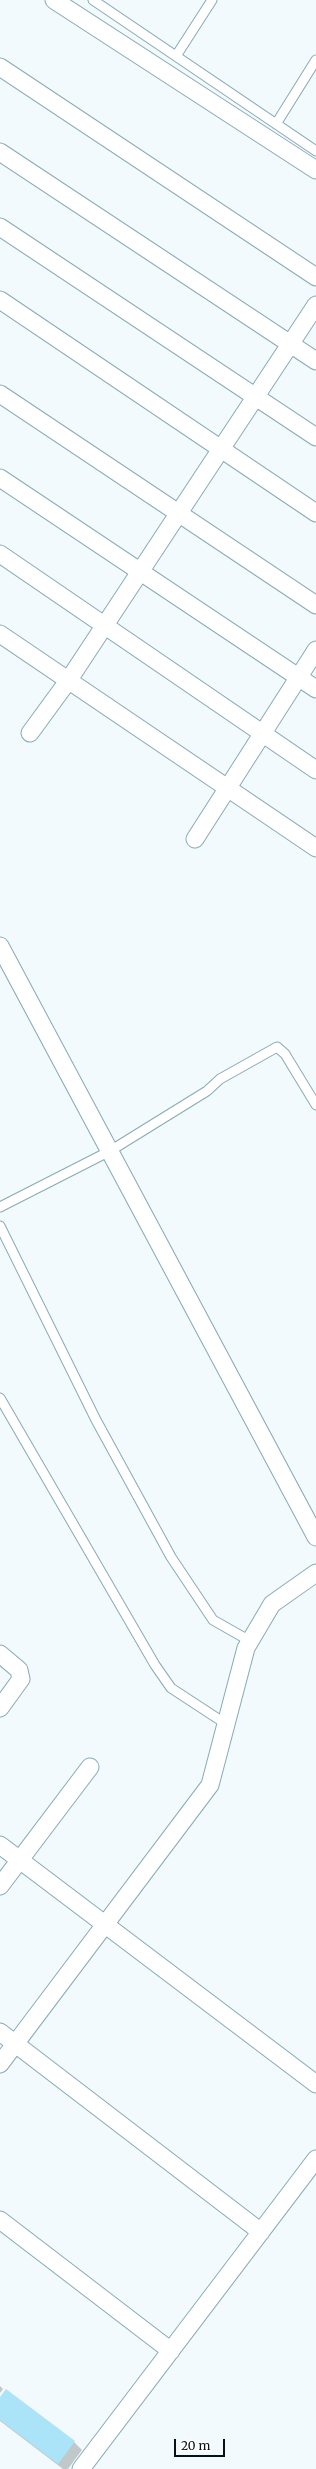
<!DOCTYPE html>
<style>
body{margin:0}
#map{position:relative;width:316px;height:2469px;overflow:hidden;background:#f2fafd;font-family:Merriweather,serif}
canvas{display:block}
.scale{position:absolute;left:174px;top:2439px;width:51px;height:18px;box-sizing:border-box;border:2px solid #051217;border-top:0;padding-left:5px;font-size:12px;line-height:14px;white-space:nowrap;color:#051217;-webkit-text-stroke:3px #fff;paint-order:stroke}
</style>
<div id="map">
<canvas width="316" height="2469"></canvas>
<div class="scale">20 m</div>
</div>
<script>
const c = document.querySelector('canvas').getContext('2d');
c.lineJoin = 'round';
function fill(path, color) { c.fillStyle = color; c.fill(path, 'evenodd'); }
function trace(path, color, width, dash) { c.strokeStyle = color; c.lineWidth = width; c.lineCap = dash ? 'butt' : 'round'; c.setLineDash(dash || []); c.stroke(path); }
fill(new Path2D(`
 M0,2386L3,2389L0,2393Z
 M0,2399L74,2442L82,2450L68,2469H63L0,2421Z`), '#0003');
fill(new Path2D(`
 M6,2389L75,2441L58,2464L0,2420V2397Z`), '#abe3f9');
const service = new Path2D(`
 M93,0L316,151
 M176,56L212,0
 M276,124L316,60
 M0,1207L110,1151L207,1091L220,1079L277,1047L285,1054L316,1105
 M0,1226L96,1420L171,1557L213,1620L250,1641
 M0,1398L155,1665L171,1688L226,1724`);
const minor = new Path2D(`
 M54,0L316,170
 M0,67L316,277
 M0,152L316,361
 M0,227L316,437
 M0,300L316,513
 M0,394L316,605
 M0,478L316,689
 M0,554L316,770
 M0,634L316,848
 M30,733L68,681L316,305
 M195,839L316,650
 M0,946L316,1537
 M0,1654L19,1670L21,1679L0,1708
 M0,1845L316,2084
 M0,1886L90,1767
 M0,2032L261,2232
 M0,2064L210,1785L246,1648L272,1604L316,1573
 M0,2220L171,2351
 M81,2469L316,2159`);
trace(service, '#87aab8', 11);
trace(minor, '#87aab8', 19);
trace(service, '#fff', 9);
trace(minor, '#fff', 17);
</script>
